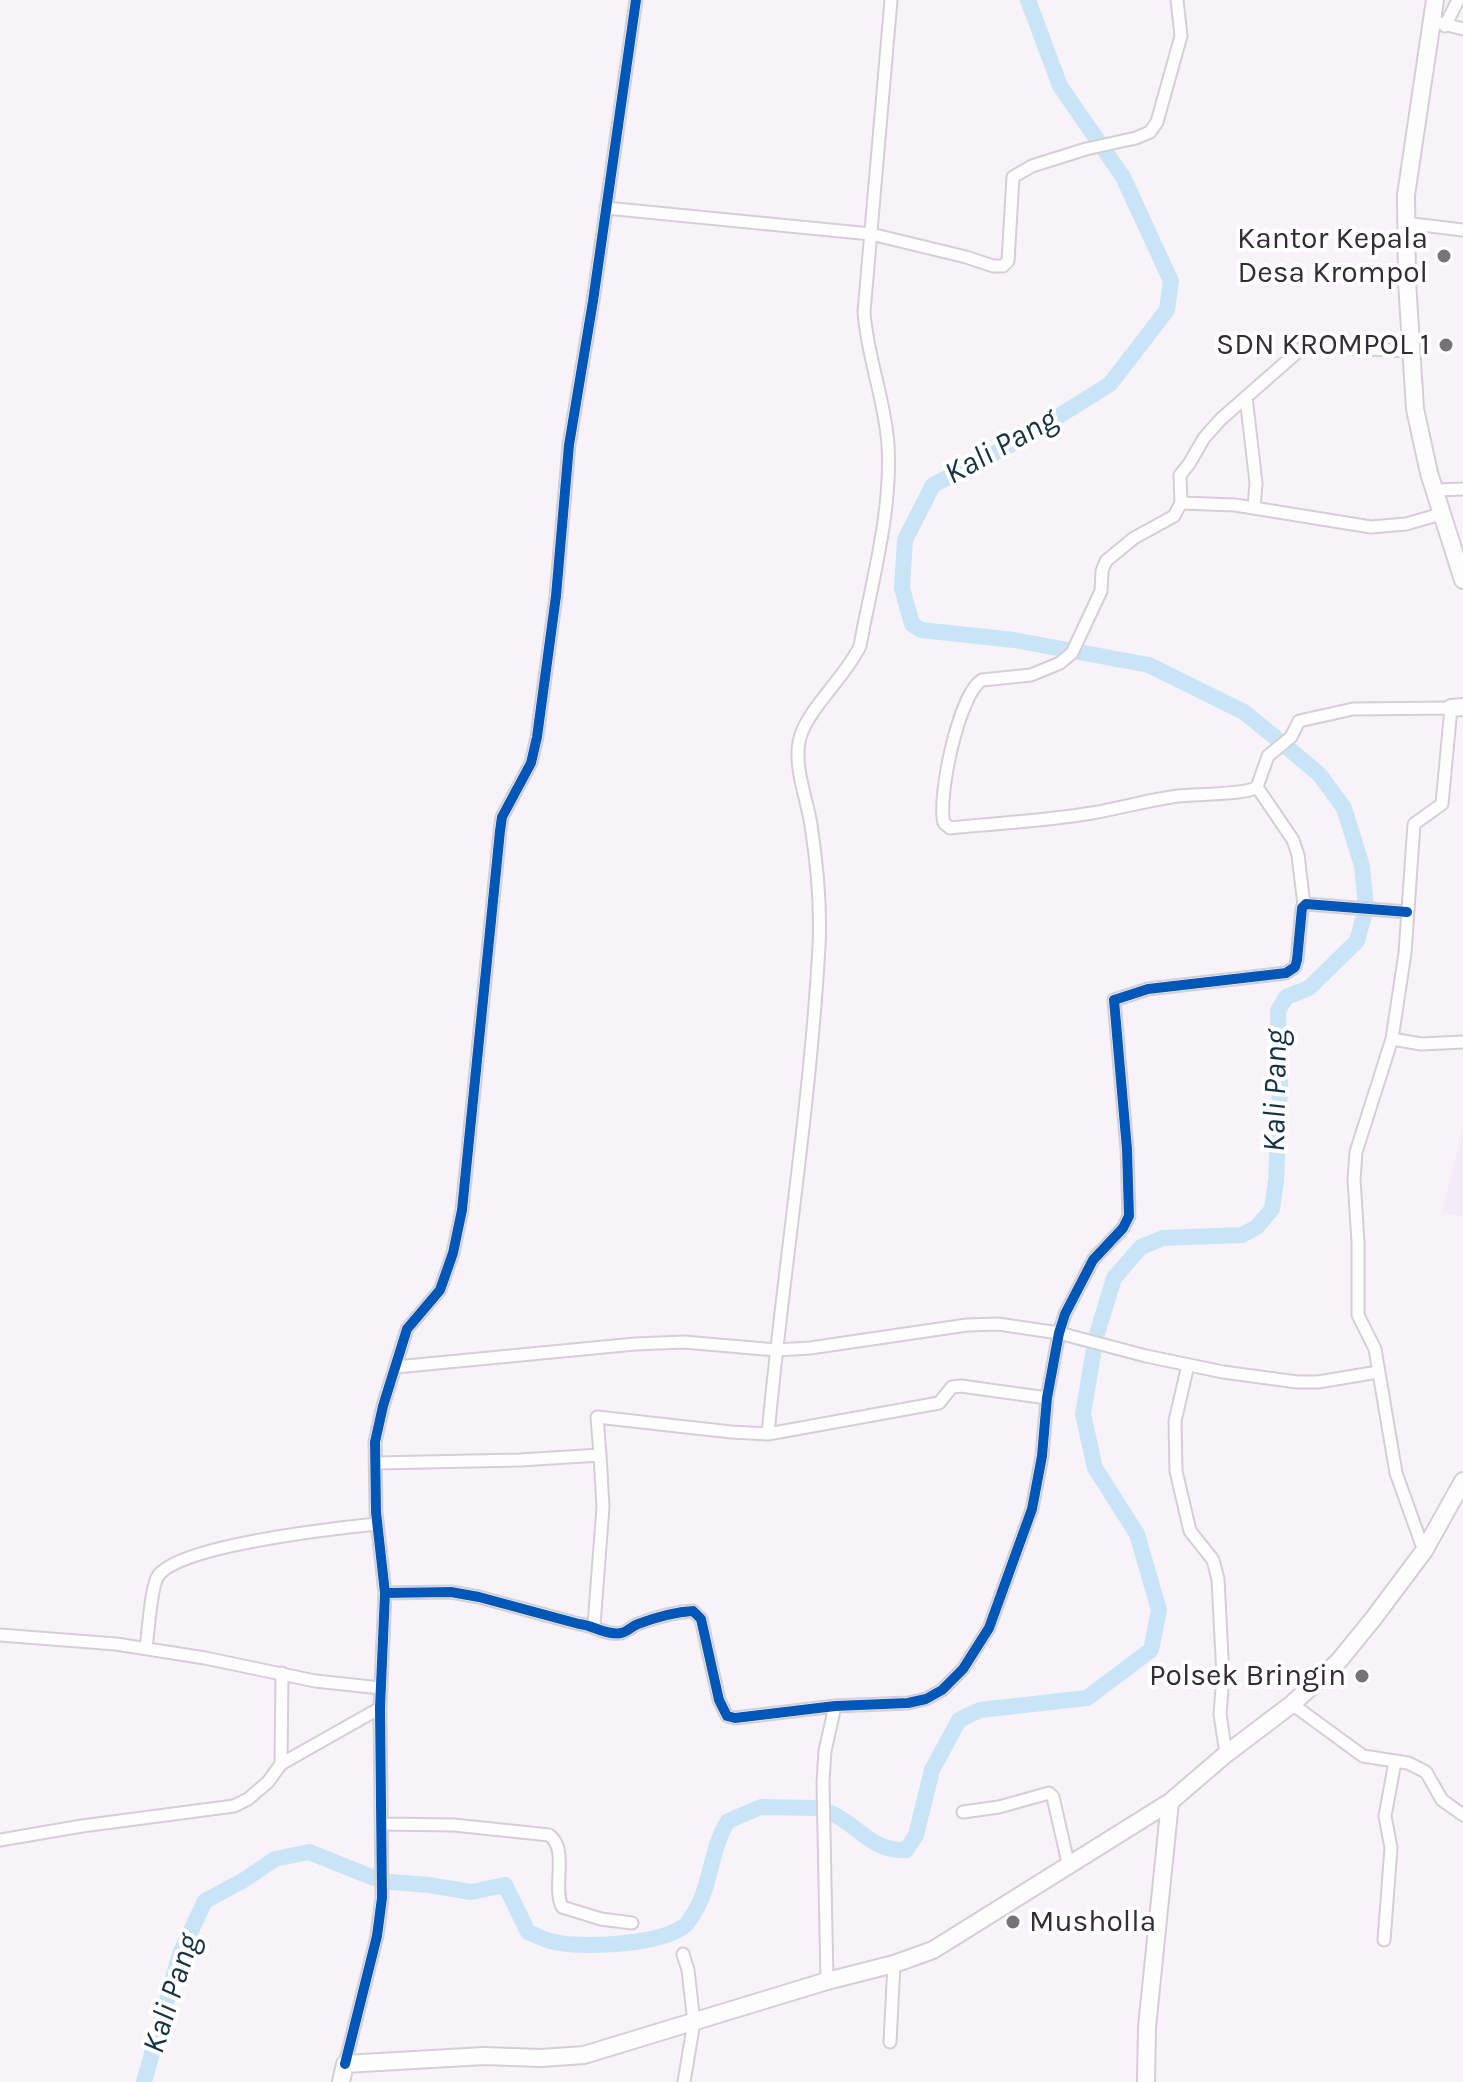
<!DOCTYPE html>
<style>
body{margin:0}
canvas{display:block;background:#f8f3f8}
</style>
<canvas width="1463" height="2082"></canvas>
<script>
const c = document.querySelector('canvas').getContext('2d');
c.lineJoin = 'round';
function fill(path, color) { c.fillStyle = color; c.fill(path, 'evenodd'); }
function trace(path, color, width, dash) { c.strokeStyle = color; c.lineWidth = width; c.lineCap = dash ? 'butt' : 'round'; c.setLineDash(dash || []); c.stroke(path); }
function drawText(font, color, halo, rows, align = 'center') {
  c.font = font + ' Karla,sans-serif'; c.lineWidth = 8; c.setLineDash([]); c.textBaseline = 'middle'; c.strokeStyle = halo; c.fillStyle = color; for (const [text, x, y, turn = 0] of rows) {
    c.save(); c.translate(x, y); c.rotate((+turn || 0) * Math.PI / 180); c.textAlign = isNaN(turn) ? turn : align; if (halo) c.strokeText(text, 0, 0); c.fillText(text, 0, 0); c.restore();
  }
}
fill(new Path2D(`
 M1463,1126V1217L1442,1212Z`), '#f4ebf9');
trace(new Path2D(`
 M1028,0L1060,86L1123,177L1171,281L1167,310L1110,384L1022,439L933,485L905,540L902,588L912,624L921,630L1014,640L1149,665L1244,712L1276,738
 M1097,1334L1114,1278L1141,1247L1163,1238L1242,1235L1257,1227L1272,1209L1276,1181L1280,1086L1278,1011L1286,997L1309,988L1357,941L1366,908L1362,866L1344,808L1319,774L1288,748
 M831,1813C858,1825 872,1852 906,1850L916,1835L932,1770L959,1720L980,1710L1087,1698L1151,1650L1159,1610L1137,1534L1095,1468L1083,1414L1094,1349
 M391,1882L429,1885L471,1892L505,1885L528,1932C535,1935 543,1939 550,1941C582,1949 656,1945 683,1927C688,1924 691,1918 694,1913C712,1884 710,1849 728,1821L761,1807L816,1808
 M144,2082L180,1954L205,1901L244,1880L275,1859L309,1852L374,1878`), '#cae4f7', 16);
const street = new Path2D(`
 M1432,21L1463,29
 M1445,26L1458,0
 M606,208L871,234L966,257L993,266H1003L1008,261L1013,177L1032,166L1086,149L1136,138L1150,132L1157,122L1181,36L1177,0
 M1405,223L1463,230
 M1410,351L1327,347L1302,348L1221,419L1204,438L1189,464L1180,475L1181,503L1174,516L1134,538L1106,561L1102,571L1101,591L1072,653L1060,663L1031,675L982,680C959,693 937,798 944,823L950,828C998,823 1045,821 1092,813C1121,808 1148,800 1178,796C1195,794 1246,795 1257,787L1268,756L1291,737L1299,721L1353,709L1451,708L1442,804L1414,824L1405,953L1392,1039L1356,1152L1354,1179L1358,1242V1315L1375,1349L1396,1473L1424,1551
 M1246,397L1256,483L1254,508
 M1436,490L1463,489
 M1181,503L1235,505L1371,527L1406,524L1441,514
 M1257,787L1293,840L1298,855L1304,905
 M1392,1039L1421,1044L1463,1042
 M1188,1365L1175,1421L1176,1471L1190,1531L1213,1560L1218,1579L1223,1677L1220,1714L1226,1754
 M396,1367L635,1344L684,1342L776,1350L810,1348L967,1325L998,1324L1059,1333L1146,1356L1223,1372L1297,1382H1318L1378,1372
 M768,1434C783,1271 810,1109 819,946C821,907 817,864 811,825C807,799 794,768 799,742C804,712 846,677 860,646C872,580 892,512 888,445C885,399 867,357 864,312L891,0
 M600,1455L597,1417L731,1432L768,1434L939,1403L952,1387L961,1386L1047,1398
 M377,1463L520,1460L600,1455L603,1507L594,1625
 M385,1593L451,1592L479,1597L579,1624C593,1625 607,1636 621,1633C627,1632 632,1626 638,1624C654,1618 675,1612 693,1611L701,1619L719,1700L727,1716L735,1718L835,1706L908,1703L926,1699L942,1690L963,1669L989,1628L1032,1509L1042,1456L1047,1398L1059,1333L1065,1314L1093,1260L1123,1228L1129,1216L1127,1149L1114,1000L1148,989L1286,973L1295,967L1297,960L1302,908L1306,904L1407,912
 M0,1635L116,1644L205,1658L315,1681L381,1688
 M146,1648C148,1634 151,1586 158,1576C179,1545 338,1528 377,1524
 M1292,1704L1363,1756L1408,1763L1426,1772L1442,1800L1463,1815
 M281,1764L282,1673
 M963,1812L999,1807L1049,1793L1053,1797L1069,1867
 M383,1824L454,1825L549,1835C569,1849 552,1886 562,1907L601,1919L632,1923
 M0,1840L82,1826L234,1806L248,1799L268,1782L281,1764L380,1708
 M1384,1940L1391,1848L1385,1816L1395,1762
 M683,1954L688,1970L694,2022L684,2082
 M827,1981L823,1782L825,1751L835,1706
 M890,2042L894,1964
 M345,2064L377,1936L382,1898L380,1708L385,1593L376,1512L375,1442L383,1406L407,1329L440,1290L453,1253L462,1210L500,831L502,817L531,763L537,737L556,596L569,445L593,301L636,0`);
const secondary = new Path2D(`
 M1435,0L1406,195L1407,281L1415,409L1429,473L1463,580
 M1451,708L1463,707
 M341,2082L345,2064L484,2056L541,2058L584,2055L827,1981L894,1964L933,1950L1170,1802L1226,1754L1292,1704L1338,1662L1373,1619L1424,1551L1463,1481
 M1146,2082L1147,2027L1170,1802`);
trace(street, '#d5ced6', 15);
trace(secondary, '#d5ced6', 20);
trace(street, '#fefdfe', 11);
trace(secondary, '#fefdfe', 16);
trace(new Path2D(`
 M385,1593L451,1592L479,1597L579,1624C593,1625 607,1636 621,1633C627,1632 632,1626 638,1624C654,1618 675,1612 693,1611L701,1619L719,1700L727,1716L735,1718L835,1706L908,1703L926,1699L942,1690L963,1669L989,1628L1032,1509L1042,1456L1047,1398L1059,1333L1065,1314L1093,1260L1123,1228L1129,1216L1127,1149L1114,1000L1148,989L1286,973L1295,967L1297,960L1302,908L1306,904L1407,912
 M345,2064L377,1936L382,1898L380,1708L385,1593L376,1512L375,1442L383,1406L407,1329L440,1290L453,1253L462,1210L500,831L502,817L531,763L537,737L556,596L569,445L593,301L636,0`), '#0057b8', 10);
for (const [x, y, r, color] of [
 [1444,256,8,"#78717a"],
 [1446,345,8,"#78717a"],
 [1362,1676,8,"#78717a"],
 [1013,1922,8,"#78717a"]
]) { const dot = new Path2D(); dot.arc(x, y, r, 0, 2 * Math.PI); c.fillStyle = color; c.fill(dot); trace(dot, '#fff', 3); }
drawText('30px', '#332b36', '#fff', [
 ["Kantor Kepala",1428,239],
 ["Desa Krompol",1428,273],
 ["SDN KROMPOL 1",1430,345],
 ["Polsek Bringin",1346,1676],
 ["Musholla",1029,1922,"left"]
], 'right');
drawText('italic 32px', '#153344', '#fff', [
 ["Kali Pang",1001,447,-29],
 ["Kali Pang",1276,1091,-89],
 ["Kali Pang",172,1994,-72]
]);
</script>
